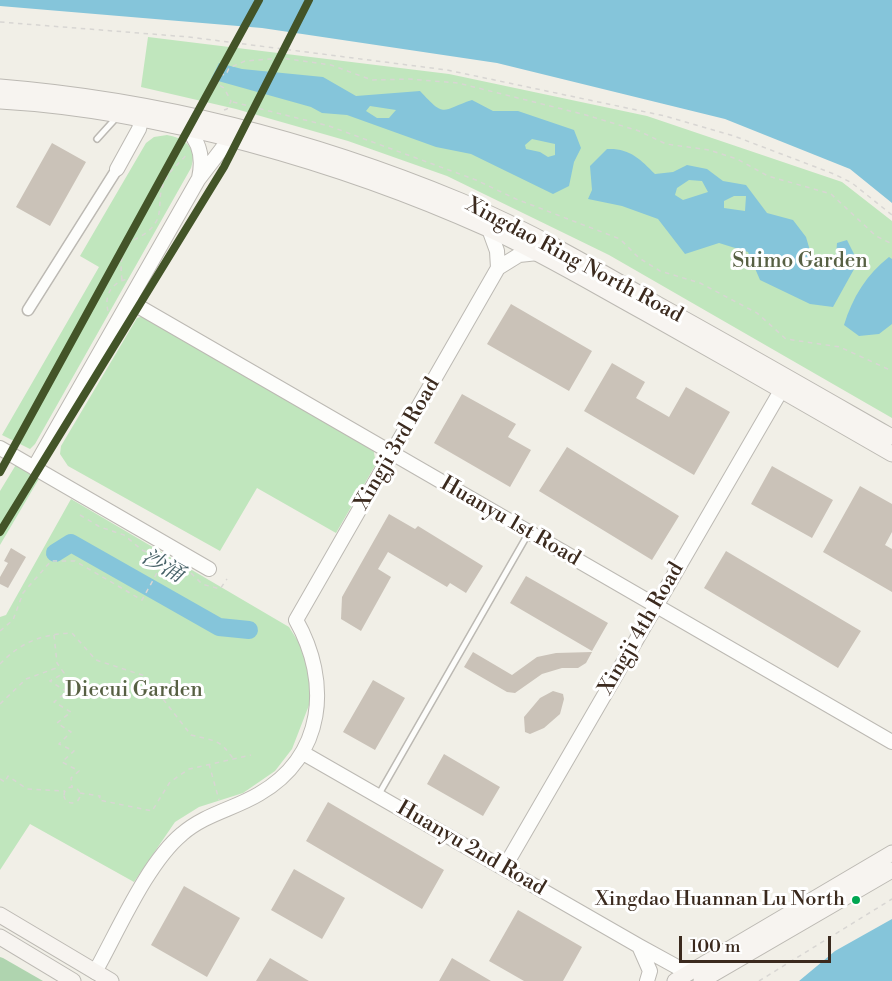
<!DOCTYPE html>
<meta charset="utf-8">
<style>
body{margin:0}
#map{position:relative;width:892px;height:981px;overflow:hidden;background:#f1efe7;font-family:"Libre Bodoni",serif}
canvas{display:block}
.scale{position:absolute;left:679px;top:936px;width:152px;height:27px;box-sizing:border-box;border:3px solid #3b2a1e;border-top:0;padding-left:8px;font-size:18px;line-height:21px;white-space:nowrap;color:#3b2a1e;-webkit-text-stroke:4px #fff;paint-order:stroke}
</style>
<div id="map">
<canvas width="892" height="981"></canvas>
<div class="scale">100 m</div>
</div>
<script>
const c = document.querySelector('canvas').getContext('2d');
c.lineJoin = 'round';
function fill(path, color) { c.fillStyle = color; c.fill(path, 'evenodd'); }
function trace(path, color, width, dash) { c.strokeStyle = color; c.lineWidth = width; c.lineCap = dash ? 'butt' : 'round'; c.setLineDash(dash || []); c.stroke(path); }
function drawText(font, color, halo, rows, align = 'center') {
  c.font = font + ' "Libre Bodoni","Noto Serif SC",serif'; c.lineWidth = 6; c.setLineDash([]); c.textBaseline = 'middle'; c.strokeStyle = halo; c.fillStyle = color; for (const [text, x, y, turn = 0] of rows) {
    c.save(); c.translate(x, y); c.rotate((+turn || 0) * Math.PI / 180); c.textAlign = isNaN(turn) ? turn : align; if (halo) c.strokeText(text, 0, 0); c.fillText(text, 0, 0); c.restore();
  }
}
fill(new Path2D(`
 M148,37L449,74L647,116L842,182L892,221V418L609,255L447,176L348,141L236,109L141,87Z
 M167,135C185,138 198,148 191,168L35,444L30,449L2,435L99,267L80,256L146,143L154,137Z
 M144,316L373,447L376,464L336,533L257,488L220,551L68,466L60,454L61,446L137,318Z
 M17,463L40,477L0,545V491Z
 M71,499L289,627L310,660L311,700L292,749L275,771L243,793L199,807L175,822L134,882L30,824L0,870V617L6,615Z`), '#c0e6bd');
fill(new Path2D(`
 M0,957L3,958L43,981H0Z`), '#afd4af');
fill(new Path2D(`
 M0,0H892V203L850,169L725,119L497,63L262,28L0,6Z
 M219,63L242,69L323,77L356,96L420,91C446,119 441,110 472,100L493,111H518L574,130L581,148L574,162L569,186L553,194L471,154L436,147L347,115L322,113L311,107L211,79ZM370,106L396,110L389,118H377L366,111ZM532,139L555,144V155L548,157L540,152L526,149L525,145Z
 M607,149C630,148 640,159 655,174L673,172L687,165L707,169L723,181L746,185L767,213L793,220L806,237L811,254L823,266L836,256L837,243L847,240L858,262L833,307L810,304L760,280L748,252L719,243L685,254L658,219L622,206L588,199L592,190L590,166ZM689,180L702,181L708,192L683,200L675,195L677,188ZM734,196H746L745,211L724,208V201Z
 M889,257L892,259V324L879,334L859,336L844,325C852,298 867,274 889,257Z
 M892,919V981H799L835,951Z`), '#85c5da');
trace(new Path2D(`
 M55,553L71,543L219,627L249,630`), '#85c5da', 18);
fill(new Path2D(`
 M52,143L86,162L50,226L16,207Z
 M511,304L592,351L569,391L487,344Z
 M612,363L645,382L636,398L669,417L686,387L730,412L694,475L584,411Z
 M462,394L516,424L508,437L531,450L510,487L434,443Z
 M567,447L679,516L652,560L539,491Z
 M772,466L833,500L812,538L751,504Z
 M860,486L892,504V532L885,545L892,549V592L823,552Z
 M389,514L415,529L418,526L483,566L466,593L450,583L447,587L388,552L378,569L391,577L361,631L341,619L342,597Z
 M11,548L26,557L8,588L0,584V577L8,563L4,561Z
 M726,551L861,631L838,668L704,588Z
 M526,576L608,623L592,651L510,603Z
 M473,652L512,675L537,657L556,653L592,652L586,663L578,668H562L542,674L515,693L507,692L464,667Z
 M373,680L405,698L375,750L343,732Z
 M553,691L563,694L564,699L560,714L544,728L530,734L525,732L524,717L540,698Z
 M444,754L500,787L483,816L427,784Z
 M328,802L444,870L422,909L306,841Z
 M294,869L345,898L322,939L271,910Z
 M184,886L240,918L207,977L151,945Z
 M518,910L582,947L563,981H524L489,961Z
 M270,958L309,981H256Z
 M452,958L491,981H439Z`), '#cac2b8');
const service = new Path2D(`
 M97,139L116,118
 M379,794L528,534`);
const minor = new Path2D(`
 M28,310L117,169`);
const tertiary = new Path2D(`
 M187,130C201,143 203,160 199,178
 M117,169L139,129L144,108
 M489,229L497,251L498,268
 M129,301L892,742
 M0,448L209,569
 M34,468L198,180L224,146L235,141
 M303,753L639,946L679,968L693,970
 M504,868L786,382
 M639,946L650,971L647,981
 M95,972C118,931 147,863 182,834C205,814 234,809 259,794C325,756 331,682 296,620L498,268L519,255L538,253`);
const secondary = new Path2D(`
 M0,87C159,100 314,140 461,201C530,230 595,268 659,305C737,348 815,393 892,437
 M0,101C158,110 344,164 488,229C543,254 594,285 647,314C729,360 811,407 892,454
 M0,915L111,981
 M0,937L73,981
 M675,981L892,853
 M701,981L892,870`);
trace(service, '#bcb9b3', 8);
trace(minor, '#bcb9b3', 13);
trace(tertiary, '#bcb9b3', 16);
trace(secondary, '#bcb9b3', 17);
trace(new Path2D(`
 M0,22L189,37L447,70L665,116L734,136L834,174L852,183L892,215
 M233,102L329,126L476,180L516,199L620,239L639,258L660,271L700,283L757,313L786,339L840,347L892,371
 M224,110L227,109L231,101L224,88L217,84L220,74L226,75L229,68L245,61L281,58L331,65L372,80L409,79L458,83L586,115L639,131L666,144L709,150L737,159L768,176L831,194L876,236L892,244
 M122,280C116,229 142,248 157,220C161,211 159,201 161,192C166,171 175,169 187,154
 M108,311C104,296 111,283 127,279
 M80,515L100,527L124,535L142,550L156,556
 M156,556L162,564L170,563
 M171,563L184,569
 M191,573L202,584L220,589L227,579
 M0,631L13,620L23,593L51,561H75L142,600L162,564
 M54,635L57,663L64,673L50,681L67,692L54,702L71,712L57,723L71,732L59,744L74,751L62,762L79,771L71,778L72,787
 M0,664C21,642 42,634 72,633L96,660L145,676L191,735C215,741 220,739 234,760
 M0,704L26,679L59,667
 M209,764L219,800
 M0,779L5,782L8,776L27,789L65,791
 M64 795a8 8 0 1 1 16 0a8 8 0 1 1-16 0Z
 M80,793L100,796L99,800L152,811L170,782L189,769L251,755
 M759,981L892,899`), '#d8d6d3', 1.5, [4.5, 4.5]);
trace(service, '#fdfdfb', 5);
trace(minor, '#fdfdfb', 10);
trace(tertiary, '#fdfdfb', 14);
trace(secondary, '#f7f4f0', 15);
trace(new Path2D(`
 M0,472L259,0
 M0,532L224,167L309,0`), '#435428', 8);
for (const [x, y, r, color] of [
 [856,900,5,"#00a651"]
]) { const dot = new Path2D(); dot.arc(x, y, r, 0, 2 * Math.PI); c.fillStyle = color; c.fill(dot); trace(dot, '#fff', 2); }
drawText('20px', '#3b2a1e', '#fff', [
 ["Xingdao Huannan Lu North",845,900]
], 'right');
drawText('21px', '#3b2a1e', '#fff', [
 ["Xingdao Ring North Road",574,261,28],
 ["Xingji 3rd Road",398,444,-60],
 ["Huanyu 1st Road",510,522,30],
 ["Xingji 4th Road",642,629,-60],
 ["Huanyu 2nd Road",471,849,30]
]);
drawText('21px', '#576043', '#fff', [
 ["Suimo Garden",800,262],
 ["Diecui Garden",134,691]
]);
drawText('italic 22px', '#466167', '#fff', [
 ["沙涌",162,567,29]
]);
</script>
